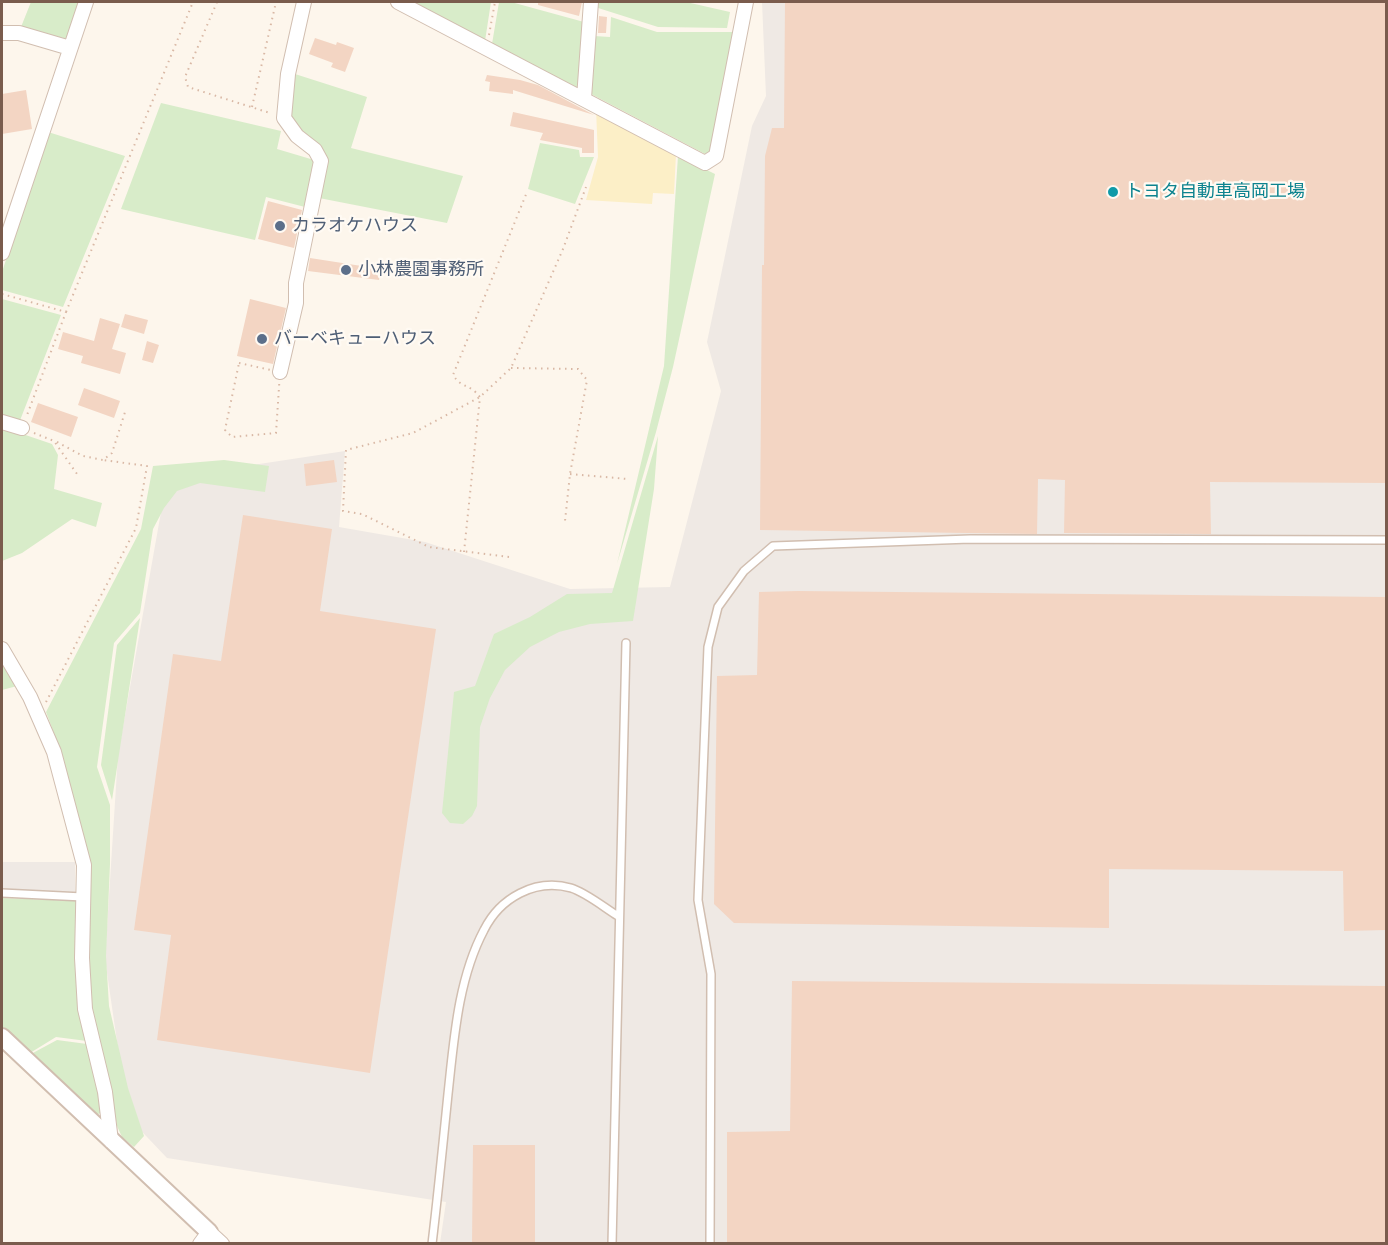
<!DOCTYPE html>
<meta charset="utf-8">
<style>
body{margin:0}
#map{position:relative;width:1388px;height:1245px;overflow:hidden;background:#fdf6ec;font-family:Inter,sans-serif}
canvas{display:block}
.frame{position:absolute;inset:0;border:3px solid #7a5c4d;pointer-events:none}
</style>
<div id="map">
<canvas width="1388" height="1245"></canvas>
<div class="frame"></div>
</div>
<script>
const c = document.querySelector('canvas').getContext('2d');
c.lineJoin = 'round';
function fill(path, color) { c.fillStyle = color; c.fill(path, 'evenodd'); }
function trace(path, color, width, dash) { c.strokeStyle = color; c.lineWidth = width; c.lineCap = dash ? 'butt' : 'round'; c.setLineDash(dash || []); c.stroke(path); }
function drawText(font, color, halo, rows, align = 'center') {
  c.font = font + ' Inter,"Noto Sans JP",sans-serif'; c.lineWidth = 4.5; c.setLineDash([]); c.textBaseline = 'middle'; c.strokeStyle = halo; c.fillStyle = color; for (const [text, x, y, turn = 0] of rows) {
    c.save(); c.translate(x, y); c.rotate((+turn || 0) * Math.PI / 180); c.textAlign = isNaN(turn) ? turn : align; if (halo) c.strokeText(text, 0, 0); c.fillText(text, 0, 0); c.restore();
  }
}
fill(new Path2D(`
 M762,2H1386V1243H440L446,1202L167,1158L128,1117L105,959L118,755L167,478L345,451L339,527L425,542L570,589L670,587L721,391L707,342L752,126L766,96Z
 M2,862H75V892L2,889Z`), '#efe9e4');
fill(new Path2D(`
 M31,2H79L67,39L21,27Z
 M408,2H491L485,41Z
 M499,2H511L584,22L579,90L492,44Z
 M595,2H686L730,12L727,28L658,27L595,7Z
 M611,17L657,32H734L711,152L705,154L591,94L594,36L610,37Z
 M295,74L367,97L351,148L463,176L447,223L319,198L327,162L300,132L290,116Z
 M161,103L281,131L277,149L314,160L305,207L266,197L255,240L121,209Z
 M48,132L125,156L63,307L2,290V272Z
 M540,143L579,150L580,157H594L575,204L528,189Z
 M678,156L715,174L673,367L656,432L617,564L664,366Z
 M2,299L61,315L19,423L2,417Z
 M2,427L52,444L58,455L54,489L102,503L96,527L72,519L22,553L2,561Z
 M658,436L654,489L633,621L590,624L559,632L530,647L505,670L490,698L480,727L477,806L472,816L463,824L450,823L442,813L454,692L475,686L494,634L530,617L567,594L612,593Z
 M224,460L269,466L265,492L200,483L177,491L164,508L153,529L140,613L114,643L97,767L110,805V864L106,956L109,1006L128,1088L144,1136L134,1147L122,1137L117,1126L111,1092L92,1007L88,958L91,864L60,749L46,712L141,529L153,466Z
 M140,618L112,800L101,765L117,645Z
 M2,661L17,686L2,690Z
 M2,898L78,901L87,1041L56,1037L30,1053L2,1027Z
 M57,1040L87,1044L100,1094L102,1112L93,1117L31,1054Z`), '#d8ecc9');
fill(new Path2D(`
 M596,109L676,154L674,194L653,193L652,204L586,200L598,157Z`), '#fcefc7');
fill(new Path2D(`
 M538,2H582L579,16L538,5Z
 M785,2H1386V483L1210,482L1211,534L1064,533L1065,480L1038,479L1037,534L760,530L762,265H764L765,156L772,128H784Z
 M599,16L607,17L606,33H598Z
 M315,38L336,45L337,42L354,48L345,72L331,67L333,63L309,54Z
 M487,75L520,80L538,85L594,115L513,90V94L489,91L490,82L485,81Z
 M26,90L32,129L2,134V94Z
 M513,112L594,130V153H582V148L540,140L543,133L510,126Z
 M268,201L302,210L294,248L258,239Z
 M310,258L381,269L379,280L308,271Z
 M250,299L286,308L273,364L237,356Z
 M125,314L148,320L144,334L121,327Z
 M100,318L120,324L112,349L126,353L120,374L81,363L83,356L58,349L63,332L94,341Z
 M147,341L159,345L153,363L142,360Z
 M84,388L120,401L114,418L78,405Z
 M38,403L78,417L71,437L31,422Z
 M334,460L337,482L306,486L304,464Z
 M243,515L332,529L320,611L436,629L370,1073L157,1040L171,935L134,930L173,654L221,661Z
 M798,591L1386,597V930L1344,931L1343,871L1109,869V928L734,923L714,904L717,676L757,675L759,592Z
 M792,981L1386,986V1244H727V1132L790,1131Z
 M473,1145H535V1244H472Z`), '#f3d5c3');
const service = new Path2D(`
 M2,893L83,897
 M432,1244C438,1194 443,1144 448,1094C454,1039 458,979 484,930C500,898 535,878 571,888C585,892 605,908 618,916
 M612,1244L626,643
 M710,1244L711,974L698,900L708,647L718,607L744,571L773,546L970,539L1386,540`);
const minor = new Path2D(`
 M398,2L705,163L716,156L746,2
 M2,33H19L70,48
 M584,98L591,2
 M2,253L86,2
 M280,372L296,303V283L321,161L315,150L297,136L284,118L288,74L304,2
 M2,422L22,428
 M2,649L30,697L54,752L84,865L82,958L85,1009L105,1092L111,1141
 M200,1244L209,1232L222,1244`);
const tertiary = new Path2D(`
 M2,1037L209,1232`);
trace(service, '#d1beb0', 10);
trace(minor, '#d1beb0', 16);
trace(tertiary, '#d1beb0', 20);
trace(new Path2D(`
 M217,2L185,77L188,87L270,113
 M489,35L495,2
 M252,107L276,2
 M2,294L66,312L27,415
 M66,312L193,2
 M239,363L280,372L276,433L232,437L225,430Z
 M511,368L578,369L587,380L570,474L565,521
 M34,433L54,441L77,474
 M57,442L83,456L103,460L112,453L126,409
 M570,474L628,479
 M464,552L480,397C469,383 462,389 453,375L527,192
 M509,557L429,547L362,514L343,511L346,450L413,433L480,397L511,368L563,249L586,187
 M46,702L136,528L147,466L103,460`), '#d9b8a5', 2, [1.5, 4.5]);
trace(service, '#fff', 7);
trace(minor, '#fff', 14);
trace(tertiary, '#fff', 16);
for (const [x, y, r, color] of [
 [1113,192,6,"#0f9aa8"],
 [280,226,6,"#5c6f8a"],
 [346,270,6,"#5c6f8a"],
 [262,339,6,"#5c6f8a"]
]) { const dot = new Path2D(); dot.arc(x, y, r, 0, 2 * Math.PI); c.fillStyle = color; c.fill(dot); trace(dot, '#fffaf3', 2); }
drawText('18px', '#0d838f', '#fffaf3', [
 ["トヨタ自動車高岡工場",1125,192]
], 'left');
drawText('18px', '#4e5e75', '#fffaf3', [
 ["カラオケハウス",292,226],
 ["小林農園事務所",358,270],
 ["バーベキューハウス",274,339]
], 'left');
</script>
